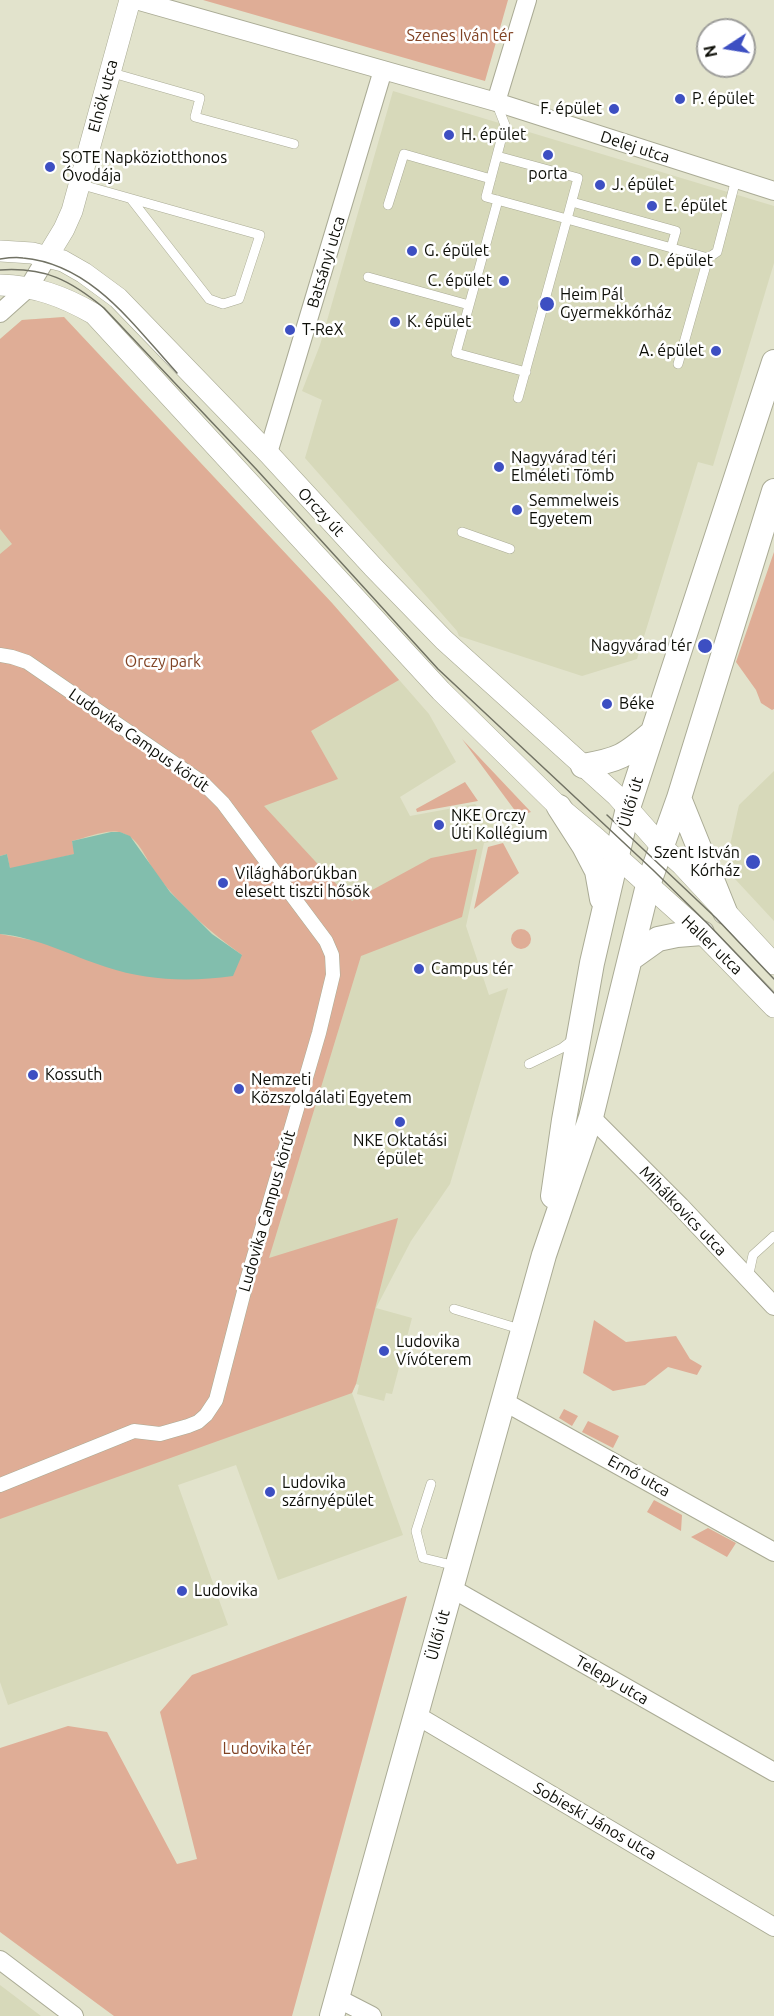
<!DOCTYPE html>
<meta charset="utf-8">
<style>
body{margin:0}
#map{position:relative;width:774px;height:2016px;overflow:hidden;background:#e2e3cc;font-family:Ubuntu,sans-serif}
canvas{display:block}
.north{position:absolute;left:696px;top:18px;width:60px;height:60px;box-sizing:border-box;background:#fff;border:2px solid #9e9e9b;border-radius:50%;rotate:258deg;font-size:16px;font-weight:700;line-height:24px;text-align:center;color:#0c0d06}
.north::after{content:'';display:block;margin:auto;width:21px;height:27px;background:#3d4fc2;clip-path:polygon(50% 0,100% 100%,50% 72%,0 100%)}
</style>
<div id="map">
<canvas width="774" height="2016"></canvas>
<div class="north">N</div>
</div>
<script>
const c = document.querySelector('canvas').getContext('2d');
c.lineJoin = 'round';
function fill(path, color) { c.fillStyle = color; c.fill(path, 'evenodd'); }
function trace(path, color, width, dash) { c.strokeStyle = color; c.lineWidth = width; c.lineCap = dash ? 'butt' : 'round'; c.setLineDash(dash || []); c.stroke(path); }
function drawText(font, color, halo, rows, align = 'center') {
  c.font = font + ' Ubuntu,sans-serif'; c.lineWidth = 5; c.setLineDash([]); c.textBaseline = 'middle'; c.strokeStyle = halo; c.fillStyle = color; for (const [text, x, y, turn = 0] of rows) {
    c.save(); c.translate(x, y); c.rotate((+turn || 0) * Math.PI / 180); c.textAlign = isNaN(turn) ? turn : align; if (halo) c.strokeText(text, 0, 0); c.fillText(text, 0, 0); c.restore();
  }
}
fill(new Path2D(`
 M393,91L774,206V263L713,466L698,462L637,659L582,676L459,636L457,631L305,458L322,400L302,391L320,345Z
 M64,317L332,603L429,714L456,762L400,797L410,816L475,804L506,839L484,843L466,926L489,995L508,988L450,1184L411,1241L376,1308L412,1318L392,1394L386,1393L384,1401L357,1394L359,1385L356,1384L352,1393L403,1535L278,1580L236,1465L178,1485L228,1625L8,1705L0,1682V339L22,320Z
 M774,771V921L735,879L730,845L739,805Z
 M0,1985L41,2016H0Z`), '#d7d9ba');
fill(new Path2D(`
 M203,0H508L485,81Z
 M64,317L332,603L399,680L311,731L338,779L264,806L352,901L431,858L477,849L462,917L361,956L269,1258L398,1218L356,1384L352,1393L0,1519V934L31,940L242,955C210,932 181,907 157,875C147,862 140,838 122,833C108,828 87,838 72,841L75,854L10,869L7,854L0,856V554L12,544L0,529V339L22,320Z
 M774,552V709L772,710L761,703L756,690L736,662Z
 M462,739L531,812L519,816Z
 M465,782L478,801L417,812L416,809Z
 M503,843L519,873L474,909L488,847Z
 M511 939a10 10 0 1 1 20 0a10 10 0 1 1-20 0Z
 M594,1320L626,1342L676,1336L690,1359L702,1366L697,1375L668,1367L645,1385L613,1391L583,1373Z
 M564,1409L578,1416L572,1426L559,1418Z
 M588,1421L619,1436L613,1448L582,1432Z
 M654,1500L682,1515L681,1531L647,1512Z
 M708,1528L736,1543L727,1557L691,1537Z
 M407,1596L292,2016H114L0,1932V1748L68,1726L107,1732L177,1864L197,1859L160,1712L192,1675Z`), '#dfad96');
fill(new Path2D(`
 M111,832H120L130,836L170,892L212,934L242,955L233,976C190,982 148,981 106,967C72,956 36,937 0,934V856L7,854L10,868L74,854L72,841Z`), '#82bead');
const service = new Path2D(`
 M109,72L200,98L195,117L294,144
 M496,102L505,125L486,197L567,219L518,398
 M497,156L578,178L567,219L708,258L678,364
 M79,184L260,235L239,299L223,304L209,299L131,199
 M498,200L456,353L526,372
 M572,202L676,231L671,248
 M388,205L404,154L491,179
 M708,258L717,252L736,179
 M368,277L469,305
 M462,532L510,549
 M529,1064L562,1048L575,1038
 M748,1278L753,1255L774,1236
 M454,1309L523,1330
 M431,1484L416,1531L423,1558L456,1566`);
const pedestrian = new Path2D(`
 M0,655L12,657L27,662L203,783L223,803L326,941L332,955L333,975L319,1033L247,1280L216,1400L206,1415L198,1422L188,1426L160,1434L134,1431L0,1485`);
const minor = new Path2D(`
 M136,0L496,102L774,191
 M496,102L527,0
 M0,313L29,287L47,257
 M268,453L383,70
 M591,1117L680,1206L774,1306
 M503,1401L774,1552
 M451,1588L774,1772
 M416,1715L774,1927
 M0,1960L74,2016
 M337,1998L372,2016`);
const tertiary = new Path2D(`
 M0,251L32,253L63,261L84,273L118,298L268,453L373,567L444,640L617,796L661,846L682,865L774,964
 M47,257L64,229L72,211L130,0
 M0,285C35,286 63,296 94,314L441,691L559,807L596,838L702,933L774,1007`);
const secondary = new Path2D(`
 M583,766C619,760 625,756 652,733
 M679,798L725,912
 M559,807L584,846L597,871L602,899
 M630,959L658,939L677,935L702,933
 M553,1196L564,1120L592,963L628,808L774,362
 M332,2016L544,1255L591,1117L648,885L679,798L774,491`);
trace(service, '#aaab95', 10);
trace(pedestrian, '#aaab95', 15);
trace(minor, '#aaab95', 20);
trace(tertiary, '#aaab95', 22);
trace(secondary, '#aaab95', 26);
trace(service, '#fff', 9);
trace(pedestrian, '#fff', 14);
trace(minor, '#fff', 18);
trace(tertiary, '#fff', 21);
trace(secondary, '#fff', 24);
trace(new Path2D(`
 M0,259C7,258 16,257 23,258C92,264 134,326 177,373
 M0,270C45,267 70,280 104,308L257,470L438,669L653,870L708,924L774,993
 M607,815L716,918L774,979`), '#717264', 1.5);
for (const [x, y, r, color] of [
 [680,99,6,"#3d4fc2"],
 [614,109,6,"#3d4fc2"],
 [449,135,6,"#3d4fc2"],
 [548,155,6,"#3d4fc2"],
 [50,167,6,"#3d4fc2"],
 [600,185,6,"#3d4fc2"],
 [652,206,6,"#3d4fc2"],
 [412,251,6,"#3d4fc2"],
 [636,261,6,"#3d4fc2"],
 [504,281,6,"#3d4fc2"],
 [547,304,8,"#3d4fc2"],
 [395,322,6,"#3d4fc2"],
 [290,330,6,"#3d4fc2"],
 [716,351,6,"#3d4fc2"],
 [499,467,6,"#3d4fc2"],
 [517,510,6,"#3d4fc2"],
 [705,646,8,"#3d4fc2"],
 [607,704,6,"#3d4fc2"],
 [439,825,6,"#3d4fc2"],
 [753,862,8,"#3d4fc2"],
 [223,883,6,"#3d4fc2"],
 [419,969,6,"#3d4fc2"],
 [33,1075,6,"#3d4fc2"],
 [239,1089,6,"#3d4fc2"],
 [400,1122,6,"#3d4fc2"],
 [384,1351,6,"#3d4fc2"],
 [270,1492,6,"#3d4fc2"],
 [182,1591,6,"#3d4fc2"]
]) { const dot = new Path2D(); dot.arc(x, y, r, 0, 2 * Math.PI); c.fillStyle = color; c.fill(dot); trace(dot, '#fff', 2); }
drawText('16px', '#814324', '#fff', [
 ["Szenes Iván tér",460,36],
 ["Orczy park",163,662],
 ["Ludovika tér",267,1749]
]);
drawText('16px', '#0c0d06', '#fff', [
 ["Elnök utca",103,96,-75],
 ["Delej utca",635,147,18],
 ["Batsányi utca",326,262,-73],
 ["Orczy út",321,512,47],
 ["Ludovika Campus körút",139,740,35],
 ["Üllői út",631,802,-74],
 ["Haller utca",712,945,44],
 ["Ludovika Campus körút",267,1211,-74],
 ["Mihálkovics utca",683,1211,46],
 ["Ernő utca",639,1476,29],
 ["Üllői út",438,1635,-75],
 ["Telepy utca",612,1680,30],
 ["Sobieski János utca",595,1821,30]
]);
drawText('16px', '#0c0d06', '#fff', [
 ["P. épület",692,99],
 ["F. épület",602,109,"right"],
 ["H. épület",461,135],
 ["SOTE Napköziotthonos",62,158],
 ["Óvodája",62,176],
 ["porta",548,174,"center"],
 ["J. épület",612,185],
 ["E. épület",664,206],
 ["G. épület",424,251],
 ["D. épület",648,261],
 ["C. épület",492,281,"right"],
 ["Heim Pál",560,295],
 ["Gyermekkórház",560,313],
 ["K. épület",407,322],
 ["T-ReX",302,330],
 ["A. épület",704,351,"right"],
 ["Nagyvárad téri",511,458],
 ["Elméleti Tömb",511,476],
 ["Semmelweis",529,501],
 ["Egyetem",529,519],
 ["Nagyvárad tér",692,646,"right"],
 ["Béke",619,704],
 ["NKE Orczy",451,816],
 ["Úti Kollégium",451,834],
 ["Szent István",740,853,"right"],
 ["Kórház",740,871,"right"],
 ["Világháborúkban",235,874],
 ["elesett tiszti hősök",235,892],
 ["Campus tér",431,969],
 ["Kossuth",45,1075],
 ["Nemzeti",251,1080],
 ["Közszolgálati Egyetem",251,1098],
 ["NKE Oktatási",400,1141,"center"],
 ["épület",400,1159,"center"],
 ["Ludovika",396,1342],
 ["Vívóterem",396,1360],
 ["Ludovika",282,1483],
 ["szárnyépület",282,1501],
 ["Ludovika",194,1591]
], 'left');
</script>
